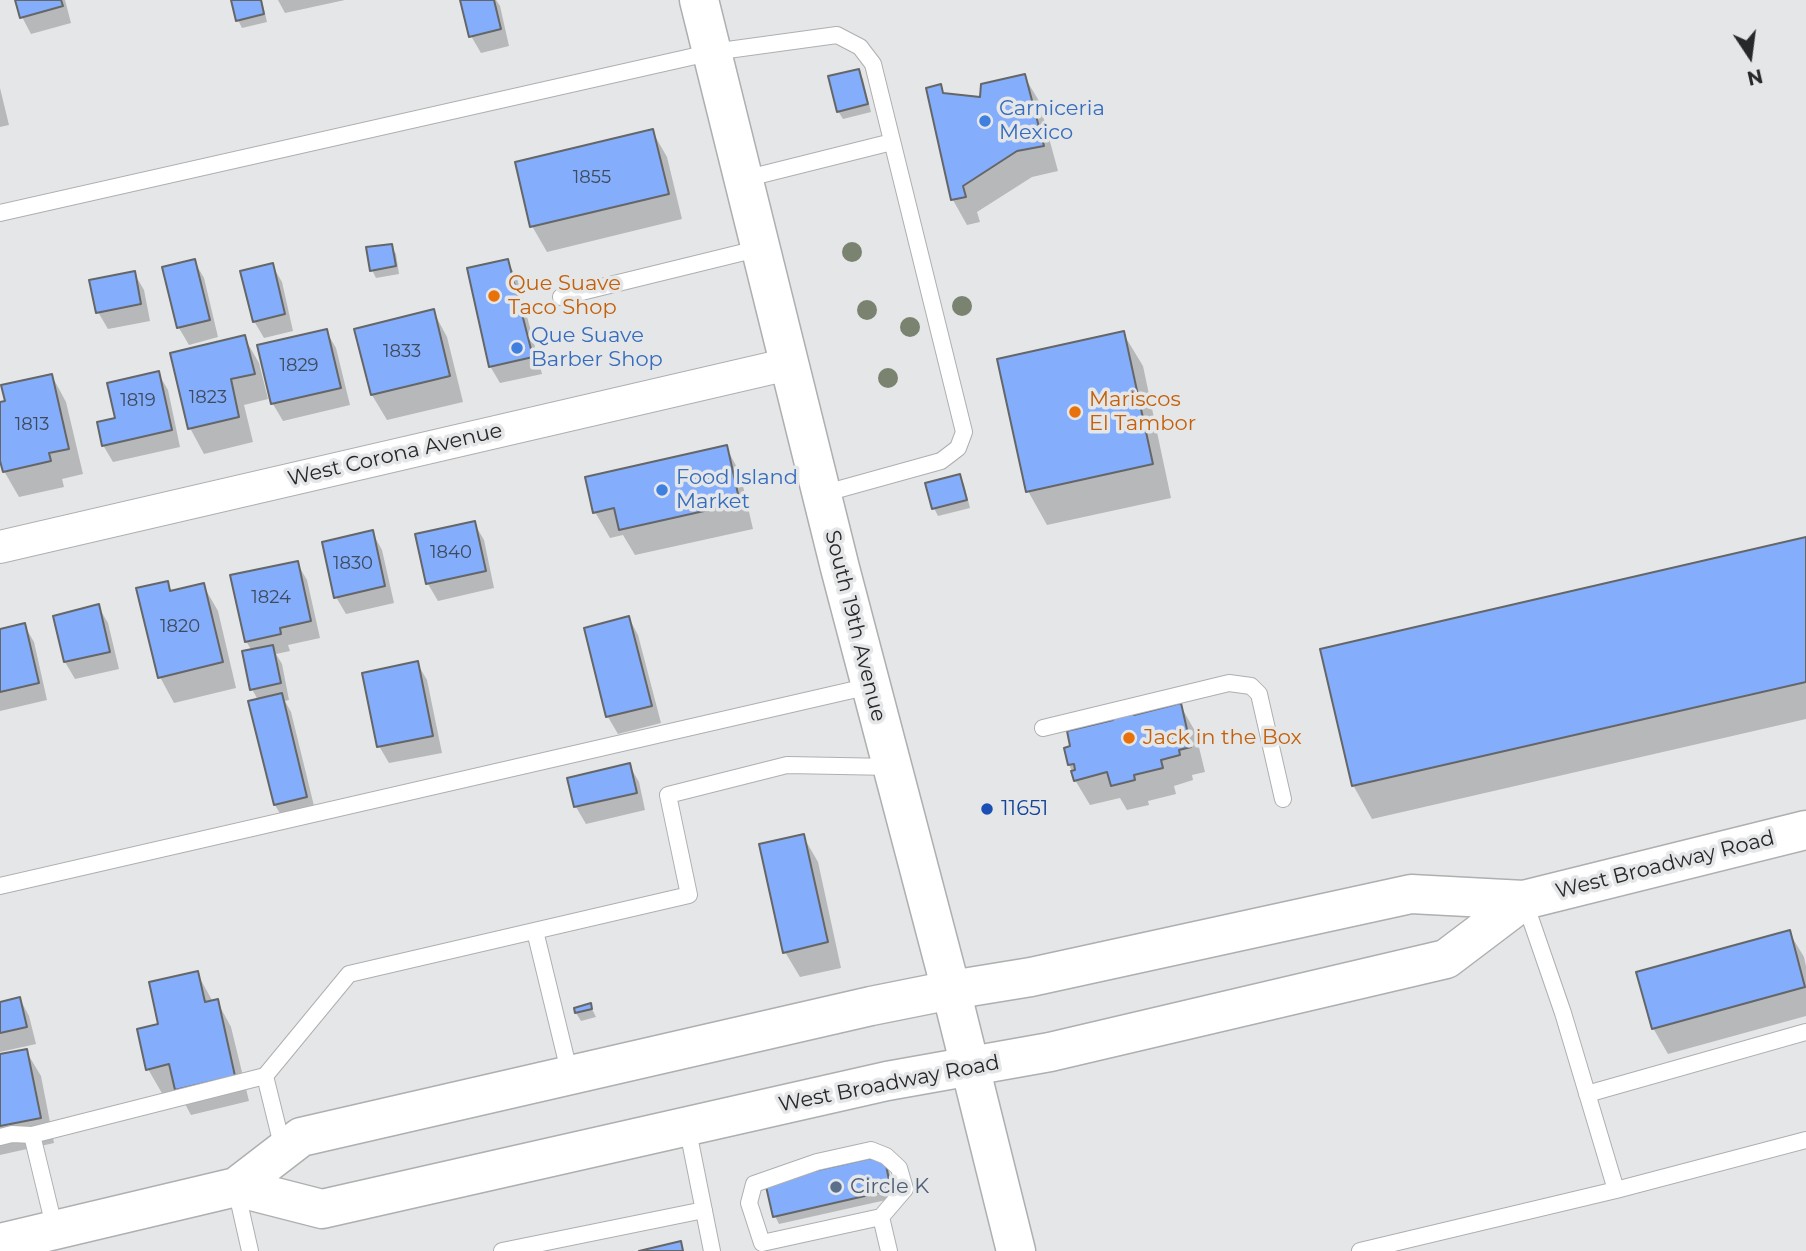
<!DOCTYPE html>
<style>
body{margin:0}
#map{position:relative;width:1806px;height:1251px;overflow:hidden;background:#e4e6e8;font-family:Montserrat,sans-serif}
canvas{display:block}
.north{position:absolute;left:1715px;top:21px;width:70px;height:70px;-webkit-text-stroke:5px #e4e6e8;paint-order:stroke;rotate:167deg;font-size:19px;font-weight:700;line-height:28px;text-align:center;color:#272829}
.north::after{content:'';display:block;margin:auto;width:24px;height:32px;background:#272829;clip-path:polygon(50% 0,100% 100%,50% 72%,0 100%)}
</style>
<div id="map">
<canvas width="1806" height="1251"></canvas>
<div class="north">N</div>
</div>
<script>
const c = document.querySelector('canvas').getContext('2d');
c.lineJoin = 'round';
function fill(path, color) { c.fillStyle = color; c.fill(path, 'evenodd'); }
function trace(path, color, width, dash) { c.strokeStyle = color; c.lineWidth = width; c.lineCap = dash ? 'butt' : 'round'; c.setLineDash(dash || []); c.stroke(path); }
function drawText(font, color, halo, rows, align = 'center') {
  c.font = font + ' Montserrat,sans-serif'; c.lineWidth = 7; c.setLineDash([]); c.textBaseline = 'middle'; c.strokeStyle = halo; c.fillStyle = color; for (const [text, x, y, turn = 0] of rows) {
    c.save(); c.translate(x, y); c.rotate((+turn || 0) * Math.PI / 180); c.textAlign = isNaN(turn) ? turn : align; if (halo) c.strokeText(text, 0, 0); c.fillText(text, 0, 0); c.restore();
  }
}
fill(new Path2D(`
 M17,0H65L71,23L31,34L22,17Z
 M233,0H262L267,22L242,28L238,20Z
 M278,0H345L285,13Z
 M462,0H496L500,6L509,46L481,53L471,36Z
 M858,71L863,79L871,112L843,119L838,111Z
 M1024,76L1039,101L1058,171L1032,177L977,212L980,222L967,225L953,200L928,89L940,86L945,95L981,99Z
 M0,88L9,125L0,127Z
 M652,131L667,157L682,219L547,252L532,226Z
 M391,246L396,254L399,274L376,278L372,270Z
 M194,261L204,278L218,337L189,345L179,328L164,269Z
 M507,261L517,278L542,374L500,383L490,366Z
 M272,265L282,282L293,331L264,338L254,321Z
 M134,273L144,290L150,321L108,329L98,312Z
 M433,311L447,337L463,402L387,420L372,395L356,330Z
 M326,331L336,348L350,405L283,421L273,404L259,347Z
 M1123,333L1143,366L1171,498L1047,525L1028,491Z
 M244,337L259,363L268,399L244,405L253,442L204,454L190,428Z
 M158,373L168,390L180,447L113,462L103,445L117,420Z
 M52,376L66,402L83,474L62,479L64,487L19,497L4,471L0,453V404Z
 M726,447L740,473L753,529L635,555L623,535L610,538L595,512Z
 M959,476L964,484L970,508L938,516L934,508Z
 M474,523L484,540L494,588L438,601L428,584L417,536Z
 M372,532L382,550L394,603L346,614L336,597Z
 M1806,539V719L1372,819L1353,785Z
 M297,563L307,580L320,638L288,645L290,651L276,654L282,664L289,700L285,701L291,712L316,814L285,822L275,805L250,702L258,700L252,689V651L246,641Z
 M167,583L173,593L203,585L218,611L236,688L174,703L160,677Z
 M98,606L108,623L119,669L75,679L65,662Z
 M629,618L638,635L661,723L618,734L608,717L586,629Z
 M24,625L34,642L47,700L0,711V630Z
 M417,663L427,680L442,753L389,763L379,746Z
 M1180,705L1195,731L1205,772L1192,775L1193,780L1174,786L1176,794L1148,801L1149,805L1127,810L1120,798L1090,805L1075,780L1069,764L1134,716Z
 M629,765L639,782L645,810L586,824L576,807Z
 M803,836L818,862L841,968L800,977L785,952Z
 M1789,932L1804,957L1806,966V1016L1668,1054L1653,1028Z
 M197,973L213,1002L217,1001L231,1027L249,1101L191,1115L178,1091L163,1095L148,1069L161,1025Z
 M20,999L29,1016L36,1044L0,1052V1003Z
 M590,1005L596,1017L581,1021L576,1013Z
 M26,1051L41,1076L54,1143L0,1155V1056Z
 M888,1165L895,1198L779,1224L775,1216Z`), '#0003');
const building = new Path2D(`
 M15,0H61L63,6L20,18Z
 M231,0H261L264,14L236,21Z
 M460,0H494L501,29L469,37Z
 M859,69L868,104L837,112L828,76Z
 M1025,74L1044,146L1017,151L963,186L966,197L951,200L926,88L941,84L943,93L980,97L981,84Z
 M653,129L669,194L530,227L515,162Z
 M392,244L396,266L370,271L366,247Z
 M195,259L210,320L177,328L162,267Z
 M508,259L533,357L489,367L467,268Z
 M273,263L285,314L253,322L240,271Z
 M135,271L141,304L96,313L89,280Z
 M434,309L450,376L371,395L354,329Z
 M327,329L341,388L271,404L257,345Z
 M1124,331L1153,464L1026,492L997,359Z
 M245,335L255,374L231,379L239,417L188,429L170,353Z
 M159,371L172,430L102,446L97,422L115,418L107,383Z
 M52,374L69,449L49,453L51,461L3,472L0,461V402L5,401L1,385Z
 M727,445L740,503L619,530L614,508L593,513L585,477Z
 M960,474L967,500L932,509L925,483Z
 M475,521L486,571L426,584L415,534Z
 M373,530L385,586L334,598L322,542Z
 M1806,537V682L1352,786L1320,649Z
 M298,561L311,621L280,628L281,634L245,642L230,575Z
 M168,581L170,591L204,583L223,662L158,678L136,588Z
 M99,604L110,652L64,662L53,616Z
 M629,616L652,706L606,717L584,628Z
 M25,623L39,683L0,692V629Z
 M273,645L281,683L250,690L242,651Z
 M418,661L433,736L377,747L362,673Z
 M282,693L307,797L274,805L248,701Z
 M1181,703L1191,747L1179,750L1180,755L1161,760L1163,768L1134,775L1135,780L1111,786L1107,772L1074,781L1071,771L1075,770L1074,764L1068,765L1064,748L1070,746L1067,731L1113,720L1112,715L1133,710L1134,715Z
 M630,763L637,793L574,807L567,778Z
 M804,834L828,942L783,953L759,844Z
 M1790,930L1805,987L1652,1029L1636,972Z
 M198,971L205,1002L218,999L235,1076L175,1090L169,1064L146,1070L137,1029L158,1024L149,982Z
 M20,997L27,1027L0,1033V1002Z
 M591,1003L592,1009L575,1013L574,1008Z
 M27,1049L41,1118L0,1126V1054Z
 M884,1155L891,1190L773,1217L765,1182Z
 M681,1241L683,1251H639Z`);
fill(building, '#84aefc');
trace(building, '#656668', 2);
const lane = new Path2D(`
 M744,179L892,142
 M0,213L713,52L837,35L860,47L873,64L964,432L958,448L941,461L822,494
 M561,297L761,248
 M1043,728L1229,683L1251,686L1259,694L1283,799
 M0,886L870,686
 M1524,900L1563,1013L1616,1190
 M535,931L570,1075
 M265,1076L349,974L689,895L668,795L787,765L892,767
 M1587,1094L1806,1032
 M687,1126L712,1251
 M0,1137L12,1134L32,1135
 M236,1189L250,1251
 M881,1217L905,1189L899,1168L886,1156L871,1150L817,1162L754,1184L749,1203L762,1243L881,1217L889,1251
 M55,1230L32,1135L265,1076L283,1149
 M502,1251L704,1210
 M1360,1251L1616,1190L1806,1140`);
const street = new Path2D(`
 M0,547L789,364`);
const secondary = new Path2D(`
 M236,1187L322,1209L887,1081L1050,1052L1446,959L1524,900
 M0,1243L236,1187L301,1137L871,1006L951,990L1031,977L1411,894L1524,900L1806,830`);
const primary = new Path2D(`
 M699,0L840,568L951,990L1016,1251`);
trace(lane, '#aeafb1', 18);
trace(street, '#aeafb1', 34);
trace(secondary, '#aeafb1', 41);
trace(primary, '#aeafb1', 41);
trace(lane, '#fff', 16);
trace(street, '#fff', 32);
trace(secondary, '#fff', 38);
trace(primary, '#fff', 38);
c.fillStyle = '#7a8370';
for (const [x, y] of [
 [852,252],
 [962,306],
 [867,310],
 [910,327],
 [888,378]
]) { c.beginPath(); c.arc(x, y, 10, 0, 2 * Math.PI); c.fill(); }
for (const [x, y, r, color] of [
 [985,121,7,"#3f7fe0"],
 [494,296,7,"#e8710a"],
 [517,348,7,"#3f7fe0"],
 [1075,412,7,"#e8710a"],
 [662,490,7,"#3f7fe0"],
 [1129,738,7,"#e8710a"],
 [987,809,7,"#1a4fb4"],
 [836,1187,7,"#5c6f8a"]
]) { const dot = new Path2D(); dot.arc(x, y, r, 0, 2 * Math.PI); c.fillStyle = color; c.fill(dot); trace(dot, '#e4e6e8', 2.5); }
drawText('18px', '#3e4a5e', null, [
 ["1855",592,178],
 ["1833",402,352],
 ["1829",299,366],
 ["1823",208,398],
 ["1819",138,401],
 ["1813",32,425],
 ["1840",451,553],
 ["1830",353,564],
 ["1824",271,598],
 ["1820",180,627]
]);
drawText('21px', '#366cbe', '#e4e6e8', [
 ["Carniceria",999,109],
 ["Mexico",999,133],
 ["Que Suave",531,336],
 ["Barber Shop",531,360],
 ["Food Island",676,478],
 ["Market",676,502]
], 'left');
drawText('21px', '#c56008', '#e4e6e8', [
 ["Que Suave",508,284],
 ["Taco Shop",508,308],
 ["Mariscos",1089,400],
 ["El Tambor",1089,424],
 ["Jack in the Box",1143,738]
], 'left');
drawText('21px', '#272829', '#e4e6e8', [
 ["West Corona Avenue",395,455,-13],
 ["South 19th Avenue",855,626,76],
 ["West Broadway Road",1665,865,-14],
 ["West Broadway Road",889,1084,-11]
]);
drawText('21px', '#164399', '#e4e6e8', [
 ["11651",1001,809]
], 'left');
drawText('21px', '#4e5e75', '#e4e6e8', [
 ["Circle K",850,1187]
], 'left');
</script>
